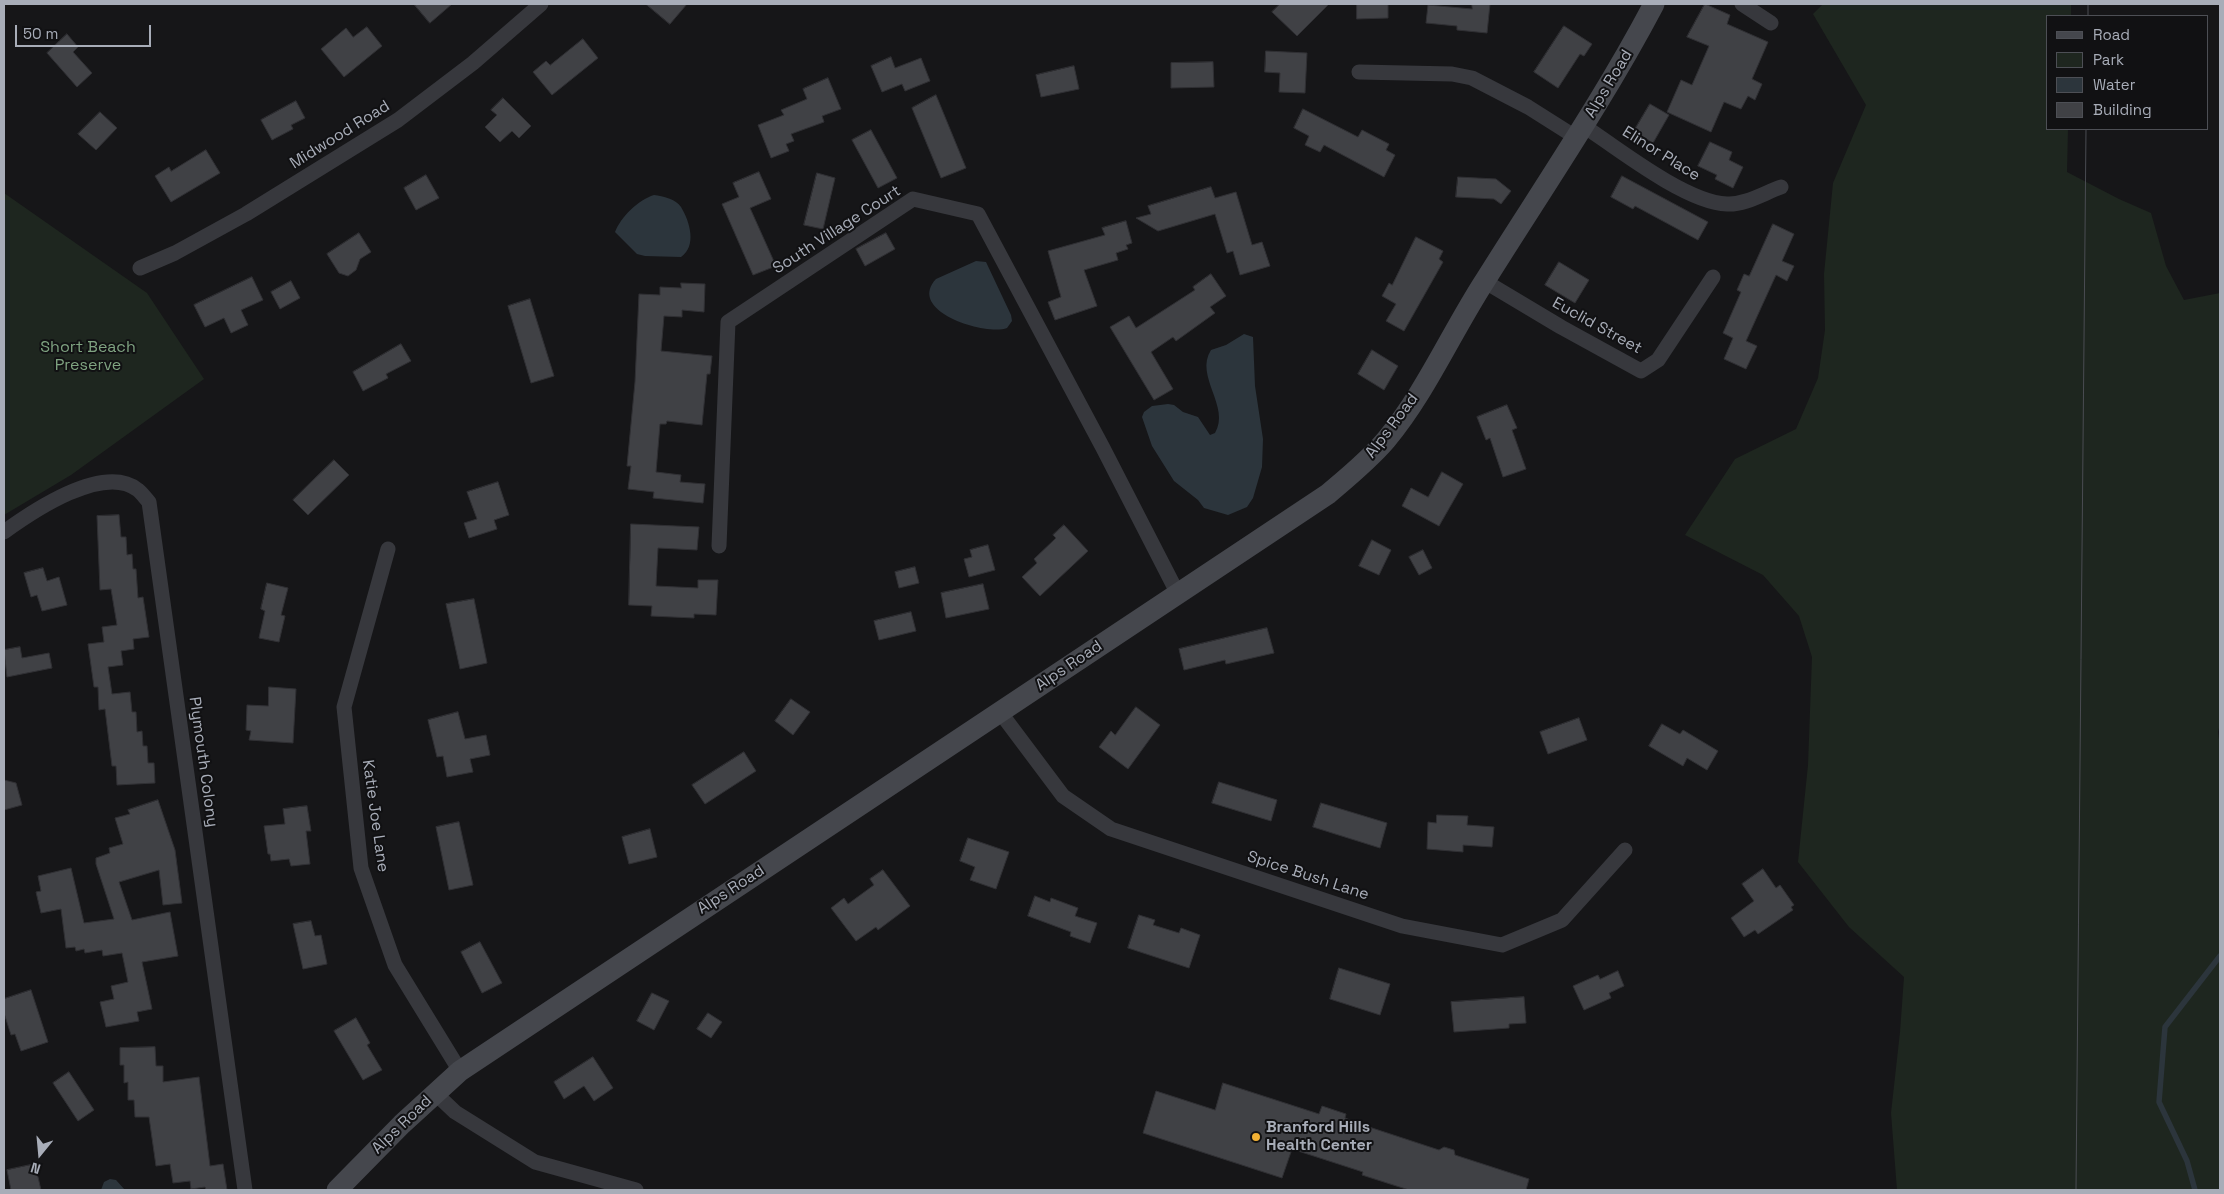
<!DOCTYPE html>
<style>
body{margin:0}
#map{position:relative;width:2224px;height:1194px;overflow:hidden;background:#161618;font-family:"Space Grotesk",sans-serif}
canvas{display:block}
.frame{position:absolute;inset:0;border:5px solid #a8adb8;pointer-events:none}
.legend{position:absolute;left:2046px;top:15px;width:162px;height:115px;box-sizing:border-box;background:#111113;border:1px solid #4d4f55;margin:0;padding:6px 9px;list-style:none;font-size:15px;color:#a8adb8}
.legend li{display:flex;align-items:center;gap:10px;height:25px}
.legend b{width:25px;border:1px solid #4d4f55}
.north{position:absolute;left:15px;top:1129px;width:50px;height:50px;-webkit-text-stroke:4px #111113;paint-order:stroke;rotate:197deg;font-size:14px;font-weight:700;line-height:20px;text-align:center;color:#a8adb8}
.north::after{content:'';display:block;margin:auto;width:18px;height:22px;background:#a8adb8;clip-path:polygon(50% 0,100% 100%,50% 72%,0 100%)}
.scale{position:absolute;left:15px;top:25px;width:136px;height:22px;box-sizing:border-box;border:2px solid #a8adb8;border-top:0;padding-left:6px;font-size:15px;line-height:18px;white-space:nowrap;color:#a8adb8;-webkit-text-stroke:4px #111113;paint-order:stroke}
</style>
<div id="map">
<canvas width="2224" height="1194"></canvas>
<div class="frame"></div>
<ul class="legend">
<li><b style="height:6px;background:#45474d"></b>Road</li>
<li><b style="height:14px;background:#1e261f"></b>Park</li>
<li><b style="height:14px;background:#2c353c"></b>Water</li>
<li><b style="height:14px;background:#404145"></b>Building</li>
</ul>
<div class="north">N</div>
<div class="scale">50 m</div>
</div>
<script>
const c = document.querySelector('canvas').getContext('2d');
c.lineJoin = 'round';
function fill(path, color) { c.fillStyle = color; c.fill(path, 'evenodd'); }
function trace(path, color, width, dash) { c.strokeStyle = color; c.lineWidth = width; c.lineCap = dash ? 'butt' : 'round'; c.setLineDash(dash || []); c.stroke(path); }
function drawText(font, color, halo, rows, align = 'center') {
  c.font = font + ' "Space Grotesk",sans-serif'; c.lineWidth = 4; c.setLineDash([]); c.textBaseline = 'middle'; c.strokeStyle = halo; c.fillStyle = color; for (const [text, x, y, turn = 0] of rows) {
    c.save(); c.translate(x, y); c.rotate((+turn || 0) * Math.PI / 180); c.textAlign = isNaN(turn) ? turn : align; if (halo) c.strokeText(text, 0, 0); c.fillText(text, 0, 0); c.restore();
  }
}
fill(new Path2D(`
 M1823,4H2071V16H2048V129H2068L2067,172L2119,199L2151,213L2166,266L2184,300L2220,293V724L2218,732L2220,746V1190H1897L1891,1113L1900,1032L1904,977L1849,927L1798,862L1808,765L1812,657L1799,616L1763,575L1685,535L1735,459L1796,429L1818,378L1825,330L1824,274L1833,183L1866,105L1813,14Z
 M4,193L147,293L204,379L71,475L4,515Z`), '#1e261f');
fill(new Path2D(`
 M654,195C663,196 676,199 681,207C690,222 697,246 681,257L645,256L637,254L615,232C621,217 638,200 654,195Z
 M976,261L986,262L1011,315L1012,321L1007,328C985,336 906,311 936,279Z
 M1244,334L1253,337L1255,386L1263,439L1262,467L1253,498L1247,507L1228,515L1204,508L1198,500L1174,481L1152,446L1142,417L1144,412L1152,406L1168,404L1174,405L1183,412L1198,417L1210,435L1215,433C1231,407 1194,376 1211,350L1226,345Z
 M110,1179L116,1180L125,1190H101L104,1182Z`), '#2c353c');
trace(new Path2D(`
 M2195,1190L2187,1161L2159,1102L2165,1027L2220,956`), '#2c353c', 5.5);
const building = new Path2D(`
 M414,4H452L430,23Z
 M646,4H687L670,24Z
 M1280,4H1329L1297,36L1272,12Z
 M1357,4H1388V18L1357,19Z
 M1472,4H1490L1487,33L1457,30V26L1426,23L1428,5L1472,9Z
 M1705,4L1730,15L1727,24L1768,42L1752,79L1762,84L1755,100L1748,96L1741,109L1724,102L1711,132L1667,112L1681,80L1692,85L1709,46L1687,37Z
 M1564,26L1592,44L1584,56L1580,54L1558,88L1534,72Z
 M367,27L382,46L344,77L321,49L346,28L353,37Z
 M67,34L78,47L73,52L92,73L77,87L47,53Z
 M583,39L598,58L552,95L533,72L546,61L550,65Z
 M1266,51L1307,53L1305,93L1279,92L1280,73L1265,72Z
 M891,57L895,68L921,58L930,81L905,91L902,84L882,92L871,66Z
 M1213,62L1214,87L1171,88V63Z
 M1074,66L1079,89L1041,97L1036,75Z
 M828,78L841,109L822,116L824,122L791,134L794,141L786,144L789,151L771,158L758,125L784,115L781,110L807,99L803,89Z
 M936,95L966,168L941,178L912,108Z
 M503,98L531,126L519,138L512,131L500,142L485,127L497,115L491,110Z
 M296,101L305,118L291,125L293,129L272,140L261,120Z
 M1650,104L1669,115L1653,143L1634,131Z
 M1303,109L1358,137L1362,130L1389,144L1386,150L1395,155L1384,177L1324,145L1320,152L1305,145L1309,136L1294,128Z
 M100,112L117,128L96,150L78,134Z
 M871,130L897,178L878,188L852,140Z
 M1710,142L1732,152L1729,160L1743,167L1733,188L1715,179L1717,175L1698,166Z
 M206,150L220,173L171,202L155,176L169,167L171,171Z
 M759,172L771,199L750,208L776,266L753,275L722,204L739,197L733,183Z
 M817,173L835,178L823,229L804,225Z
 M426,175L439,198L416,210L404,188Z
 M1622,176L1708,222L1698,240L1635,206L1633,209L1611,197Z
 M1458,177L1496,179L1511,191L1501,204L1494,199L1456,197Z
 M1211,187L1215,198L1236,192L1252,245L1262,242L1270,266L1240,275L1233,251L1227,253L1215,214L1158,231L1136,218L1151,214L1148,206Z
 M1126,221L1132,243L1126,245L1128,249L1116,253L1118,260L1084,270L1097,306L1055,320L1048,302L1061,297L1048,251L1105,235L1102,228Z
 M1773,224L1794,234L1782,261L1794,266L1787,281L1776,275L1760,310L1746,341L1757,346L1746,369L1724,359L1733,338L1723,333L1741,292L1737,290L1744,274L1749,276Z
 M359,233L371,252L360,259L356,270L348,276L339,273L327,254Z
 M886,233L895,249L865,266L856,249Z
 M1416,237L1443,251L1439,259L1443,262L1404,331L1386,321L1396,304L1382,296L1389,283L1392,285Z
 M1559,262L1589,280L1575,303L1545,285Z
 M1211,274L1226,296L1210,307L1215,313L1176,341L1173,337L1151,352L1173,389L1154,400L1110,327L1129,316L1136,328L1195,290L1193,287Z
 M252,277L263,300L241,310L248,325L231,333L224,318L205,327L194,305Z
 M291,281L300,298L280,309L271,292Z
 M681,283L705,284L704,312L682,310V317L664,316L661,351L712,356L710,374H707L702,425L667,421L666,424H660L656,472L681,475L680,482L705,484L703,503L653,498L654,492L628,489L631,466H627L635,382L639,294L660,295V287L681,288Z
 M530,299L554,376L531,383L508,306Z
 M401,344L411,361L386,374L388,378L363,391L353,372Z
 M1372,350L1398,366L1384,390L1358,374Z
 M1507,405L1517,428L1512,430L1526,469L1503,477L1490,438L1486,440L1477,417Z
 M334,460L349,475L308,515L293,500Z
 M1442,472L1463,484L1439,526L1402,506L1411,488L1428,497Z
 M498,482L509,515L494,520L497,529L469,538L464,523L477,519L467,492Z
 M119,515L121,537H126L127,555L132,554L133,569H136L138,598L143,597L149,637L133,639L134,649L121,651L123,665L108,667L112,694L130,692L132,712H136L137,732L142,731L143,746H147L148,763H154L155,783L117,785L116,766H112L105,709L99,710L98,687H94L88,644L104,642L102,627L117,625L111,589L100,590L97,516Z
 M631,524L699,527L697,550L658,548L656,586L698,588V580H718L716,615L694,614V618L651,616L652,606L629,605Z
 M1064,525L1088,551L1040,596L1022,577L1037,563L1034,559L1056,538L1053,535Z
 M1372,540L1391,550L1379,575L1359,566Z
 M988,545L995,570L969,577L964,559L972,557L970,550Z
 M1423,550L1432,568L1419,575L1409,557Z
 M915,567L919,583L899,588L895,572Z
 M43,568L47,581L59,577L67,605L42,611L37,595L31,597L24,573Z
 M267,583L288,588L281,615L285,616L279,642L259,638L265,611L261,609Z
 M983,584L989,609L946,618L941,593Z
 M474,599L487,663L460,669L446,604Z
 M911,612L916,631L879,640L874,621Z
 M1267,628L1274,653L1226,664L1225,660L1184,670L1179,649Z
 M20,647L22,658L49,653L52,668L7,677L4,650Z
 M269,687L296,689L293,743L249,740L251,731L246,730L247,705L268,706Z
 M791,699L810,712L793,735L775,721Z
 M1136,707L1160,725L1128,769L1099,747L1111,731L1115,735Z
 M458,712L465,739L486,735L490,755L470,759L473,772L447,777L443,756L437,757L428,720Z
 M1579,718L1587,740L1548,754L1540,732Z
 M1662,724L1680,734L1683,730L1718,751L1707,770L1687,758L1683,766L1649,746Z
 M744,752L756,771L705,804L692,785Z
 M4,780L16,783L22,805L4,810Z
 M1219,782L1277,800L1271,821L1212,803Z
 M158,800L175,850L182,903L163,905L159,870L119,882L132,920L170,912L178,956L142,962L152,1009L137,1012L139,1021L106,1027L100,1002L114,999L111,986L128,982L122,953L103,956L102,950L85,953L84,949L76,951L75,947L66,948L61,909L41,913L36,892L41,891L38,876L71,868L84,923L114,919L96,864V858L110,853L109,848L123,844L115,818L130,814L128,810Z
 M1321,803L1387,823L1380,848L1313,827Z
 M307,806L311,831H306L310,864L291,866L289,859L271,861L270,854H268L264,826L285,824L283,809Z
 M1437,815L1468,816L1467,825L1494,827L1492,847L1463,845V852L1427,849L1428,822L1436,823Z
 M459,822L473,885L449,890L436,827Z
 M650,829L657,857L629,864L622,837Z
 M968,838L1009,852L996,889L970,880L975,867L960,861Z
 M1763,869L1776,888L1780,885L1794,905L1791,907L1793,910L1758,934L1755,930L1744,937L1731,918L1754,901L1742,884Z
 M883,870L910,906L878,930L876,927L856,941L831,908L844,898L848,904L874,885L870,879Z
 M1035,896L1050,902L1051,898L1078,908L1075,916L1097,923L1090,943L1070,936L1071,932L1028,916Z
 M1139,915L1155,920L1153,925L1179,933L1181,928L1200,935L1189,968L1128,948Z
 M311,921L315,936L321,935L327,964L303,969L293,924Z
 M480,942L502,983L482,993L461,952Z
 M1339,968L1390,984L1380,1015L1330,999Z
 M1618,971L1624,986L1609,993L1611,998L1584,1010L1573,986L1598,975L1600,979Z
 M31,990L48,1042L21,1051L15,1034L11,1035L4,1013V999Z
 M652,993L669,1001L654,1030L637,1021Z
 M1524,997L1526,1023L1509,1024V1028L1454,1032L1451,1002Z
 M708,1013L722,1022L711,1038L697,1029Z
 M356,1018L370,1043L367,1045L382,1070L363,1080L334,1031Z
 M155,1047L156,1066H163V1082L199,1077L210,1166L223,1164L227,1190H206L205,1187L191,1189L190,1181L173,1183L170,1164L156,1166L149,1117H135L134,1100H128V1082L124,1083V1065H120V1048Z
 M593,1057L613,1088L594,1101L584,1086L564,1099L554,1082Z
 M69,1072L94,1110L78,1121L53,1083Z
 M1223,1083L1319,1114L1322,1106L1346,1114L1345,1118L1363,1125L1439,1150L1444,1147L1454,1150L1455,1155L1529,1179L1526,1190H1409L1362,1175L1363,1172L1292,1149L1282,1178L1143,1133L1156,1091L1215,1110Z
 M35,1164L41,1190H11L7,1170Z`);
fill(building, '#404145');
trace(building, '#303034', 1);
trace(new Path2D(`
 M1742,4L1771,23
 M1359,72L1452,74L1472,78L1528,107L1577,138
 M1584,126C1618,149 1687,203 1727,204C1745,205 1764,193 1781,187
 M140,268L175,253L246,214L398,120L473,63L541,4
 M1484,281L1561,327L1641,371L1658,360L1713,277
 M4,532C33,511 104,463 138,490C142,493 145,498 149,502L245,1190
 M719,546L728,322L913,199L978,214L1103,448L1178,594
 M388,549L344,707L361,868L395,965L460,1071
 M1000,712L1063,796L1111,829L1402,926L1502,945L1562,920L1625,850
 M435,1093L455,1112L535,1162L636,1190`), '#37383d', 15);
trace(new Path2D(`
 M337,1190L402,1124L460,1071L1328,494C1348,477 1369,460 1386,440C1426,392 1452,331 1486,279C1543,188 1604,99 1654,4`), '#45474d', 21);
trace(new Path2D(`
 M2088,16V4
 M2076,1190L2086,129`), '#4a4c52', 1);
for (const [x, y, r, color] of [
 [1256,1137,5,"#f2b134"]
]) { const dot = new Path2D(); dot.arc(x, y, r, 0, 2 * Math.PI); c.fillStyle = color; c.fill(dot); trace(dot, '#111113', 2); }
drawText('16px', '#a8adb8', '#111113', [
 ["Alps Road",1609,84,-59],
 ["Midwood Road",340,135,-32],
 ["Elinor Place",1661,154,32],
 ["South Village Court",837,230,-33],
 ["Euclid Street",1597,326,29],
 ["Alps Road",1392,426,-53],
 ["Alps Road",1069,666,-34],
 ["Plymouth Colony",203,762,82],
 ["Katie Joe Lane",375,816,82],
 ["Spice Bush Lane",1308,876,18],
 ["Alps Road",731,890,-33],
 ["Alps Road",402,1125,-44]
]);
drawText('16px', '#7fa381', '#111113', [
 ["Short Beach",88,348],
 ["Preserve",88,366]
]);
drawText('bold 16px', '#a8adb8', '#111113', [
 ["Branford Hills",1266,1128],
 ["Health Center",1266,1146]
], 'left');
</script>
